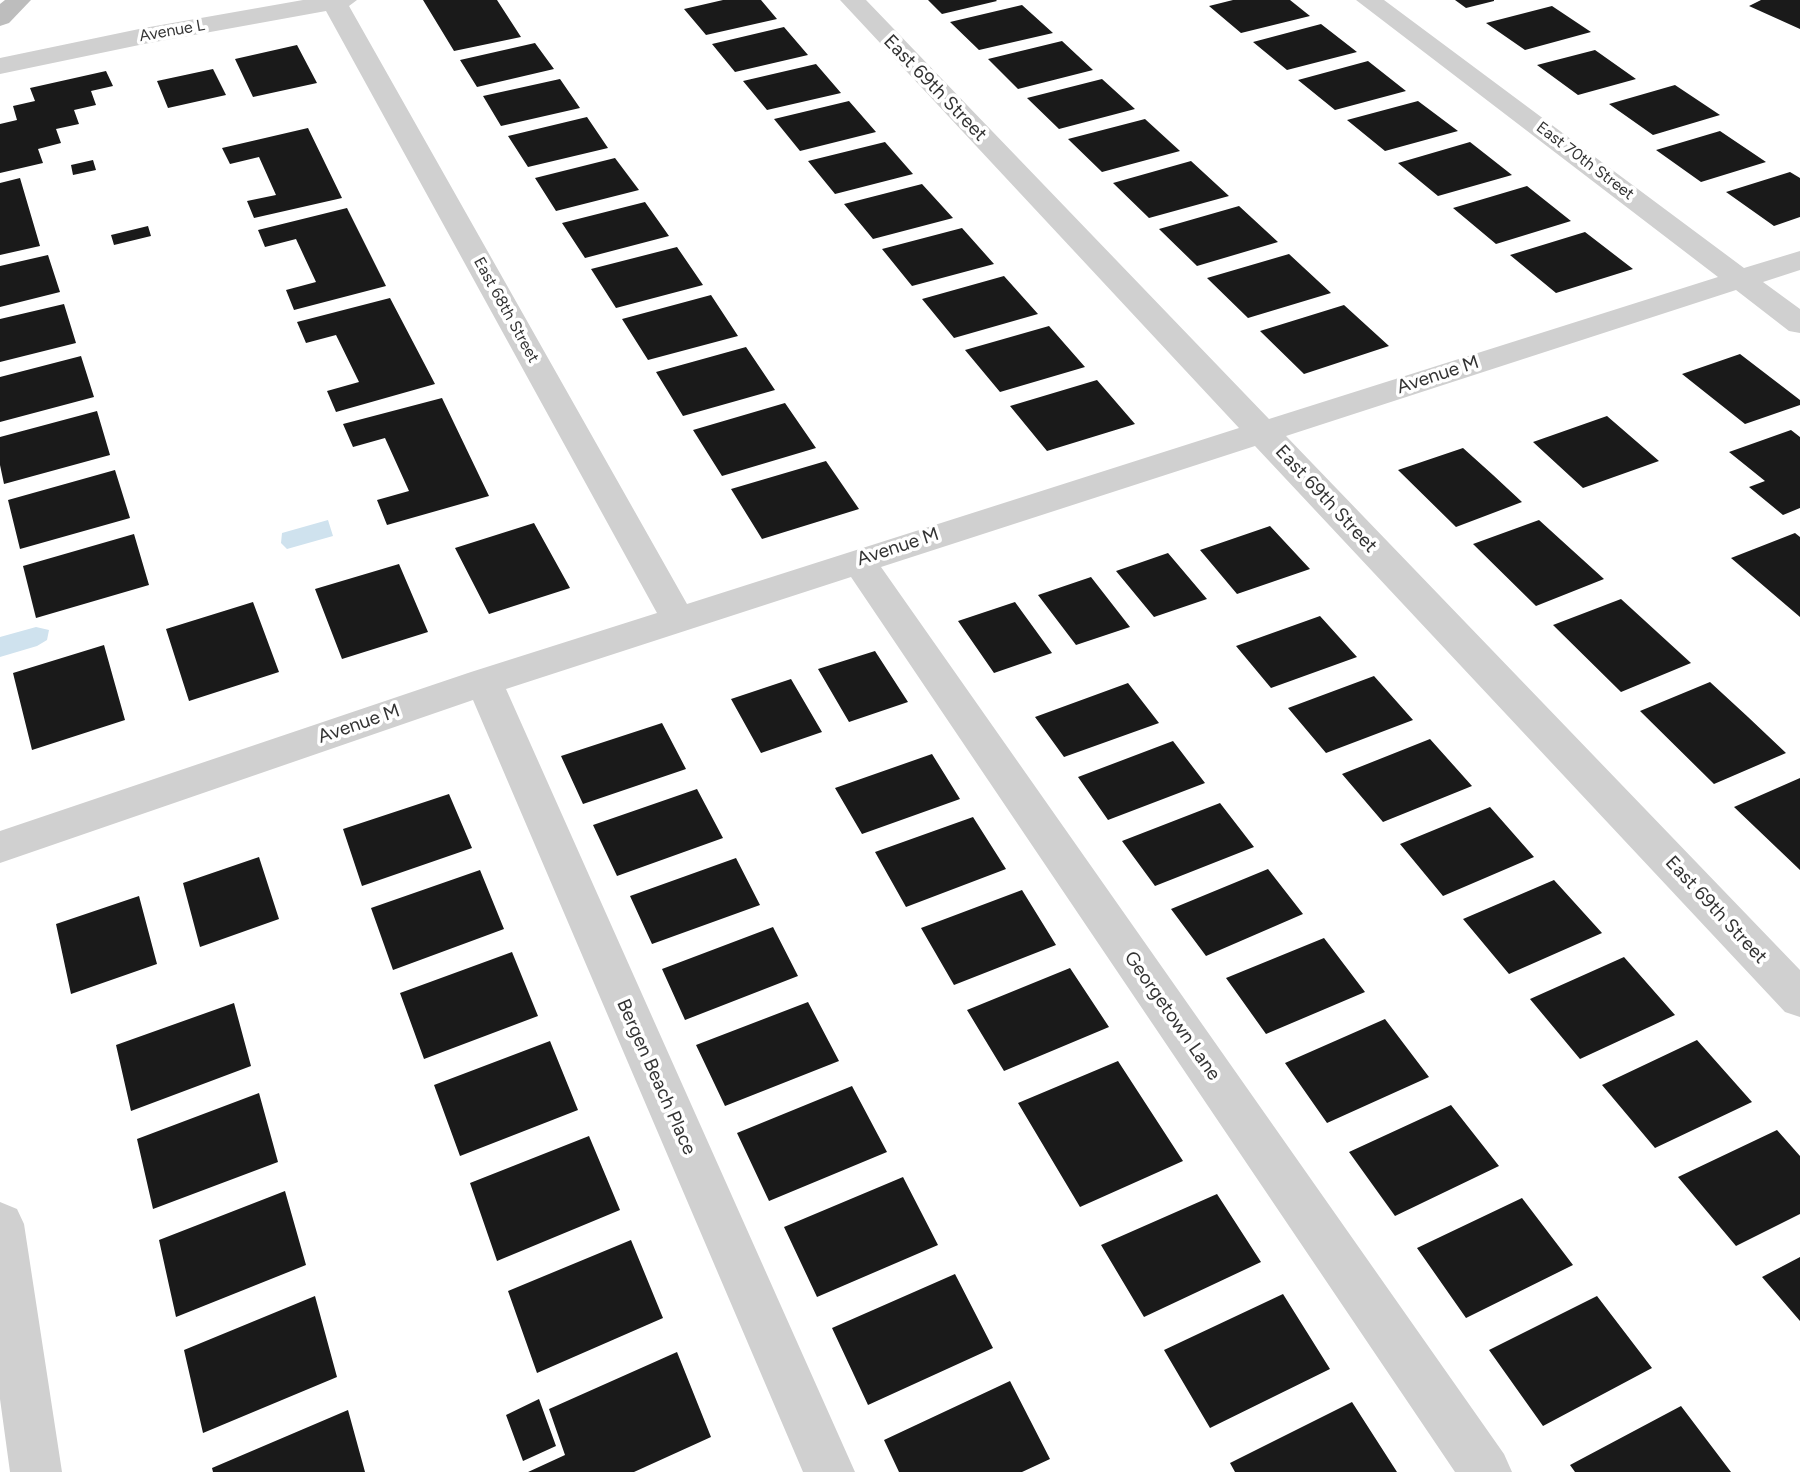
<!DOCTYPE html>
<style>
body{margin:0}
canvas{display:block;background:#fff}
</style>
<canvas width="1800" height="1472"></canvas>
<script>
const c = document.querySelector('canvas').getContext('2d');
c.lineJoin = 'round';
function fill(path, color) { c.fillStyle = color; c.fill(path, 'evenodd'); }
function drawText(font, color, halo, rows, align = 'center') {
  c.font = font + ' Figtree,sans-serif'; c.lineWidth = 7; c.setLineDash([]); c.textBaseline = 'middle'; c.strokeStyle = halo; c.fillStyle = color; for (const [text, x, y, turn = 0] of rows) {
    c.save(); c.translate(x, y); c.rotate((+turn || 0) * Math.PI / 180); c.textAlign = isNaN(turn) ? turn : align; if (halo) c.strokeText(text, 0, 0); c.fillText(text, 0, 0); c.restore();
  }
}
fill(new Path2D(`
 M328,520L333,536L287,549L281,543L282,533Z
 M36,627L49,630L47,640L37,646L0,657V637Z`), '#cfe2ee');
fill(new Path2D(`
 M423,0H497L521,37L454,51Z
 M723,0H761L777,19L706,35L684,9Z
 M928,0H996L997,1L942,14Z
 M1233,0H1290L1310,16L1241,33L1209,6Z
 M1455,0H1494V1L1466,8Z
 M1761,0H1800V29L1749,6Z
 M1022,5L1053,33L979,50L950,22Z
 M1552,6L1591,32L1525,50L1486,23Z
 M1321,24L1357,52L1287,70L1253,42Z
 M784,27L808,55L735,72L712,44Z
 M1062,41L1093,70L1018,89L988,59Z
 M535,43L554,69L477,87L460,60Z
 M297,45L317,83L253,97L235,59Z
 M1595,50L1636,79L1578,95L1537,65Z
 M1368,61L1406,91L1335,110L1298,80Z
 M816,64L841,93L767,110L743,81Z
 M213,69L226,95L168,108L157,81Z
 M106,71L113,86L91,91L96,105L74,110L79,124L56,129L61,143L38,149L43,163L0,173V124L17,120L13,106L35,101L30,88Z
 M560,79L580,108L501,126L483,96Z
 M1102,79L1135,109L1059,129L1027,98Z
 M1675,85L1720,115L1653,135L1609,104Z
 M849,101L876,132L800,151L774,119Z
 M1418,101L1458,131L1385,151L1347,120Z
 M587,117L608,148L528,167L508,136Z
 M1145,119L1180,151L1102,172L1068,139Z
 M308,128L342,198L254,218L247,201L276,195L259,157L230,164L222,148Z
 M1720,131L1766,162L1701,182L1656,150Z
 M885,142L913,174L835,194L808,161Z
 M1470,142L1512,175L1438,196L1398,163Z
 M615,158L639,190L556,211L535,178Z
 M93,160L96,170L73,175L71,165Z
 M1191,161L1229,196L1149,218L1113,183Z
 M1790,172L1800,178V217L1774,226L1726,192Z
 M20,178L40,246L0,255V183Z
 M922,184L953,218L873,239L844,204Z
 M1527,186L1571,221L1496,244L1453,208Z
 M645,202L669,236L585,258L562,223Z
 M1239,206L1278,242L1197,266L1159,229Z
 M347,208L386,286L294,310L286,290L316,282L296,239L265,247L258,230Z
 M148,226L151,236L114,245L111,235Z
 M962,228L994,264L912,286L882,249Z
 M1585,232L1633,269L1556,293L1510,255Z
 M677,247L703,285L616,308L591,269Z
 M1289,254L1331,293L1248,318L1207,278Z
 M48,255L60,292L0,307V266Z
 M1004,276L1038,314L954,338L922,299Z
 M711,295L738,336L648,360L622,319Z
 M390,298L435,384L336,412L327,391L359,382L336,335L306,343L297,322Z
 M64,304L76,343L0,362V319Z
 M1344,305L1389,346L1304,374L1260,331Z
 M1049,326L1085,367L1000,392L965,350Z
 M746,347L775,390L683,416L656,372Z
 M1740,354L1800,400V405L1745,424L1682,374Z
 M81,356L94,397L0,422V377Z
 M1097,380L1135,424L1047,451L1010,406Z
 M442,398L489,496L387,525L377,500L409,491L385,438L353,447L343,424Z
 M785,403L816,448L722,476L693,430Z
 M97,411L110,455L4,484L0,465V437Z
 M1607,416L1659,461L1583,488L1533,442Z
 M1791,430L1800,437V508L1783,515L1749,487L1765,481L1729,452Z
 M1463,448L1493,475L1522,502L1456,527L1398,470Z
 M826,461L859,509L762,539L731,489Z
 M115,470L130,518L20,549L8,500Z
 M1539,520L1572,550L1604,579L1536,606L1473,544Z
 M534,523L570,588L489,614L455,548Z
 M1270,526L1310,569L1237,594L1200,550Z
 M1795,533L1800,537V617L1731,558Z
 M134,534L149,585L36,618L23,566Z
 M1168,553L1207,599L1154,617L1116,571Z
 M399,564L428,632L342,659L315,589Z
 M1091,577L1130,627L1076,645L1038,595Z
 M1621,599L1691,663L1621,692L1553,625Z
 M253,602L279,672L189,701L166,629Z
 M1015,602L1052,653L994,673L958,621Z
 M1320,616L1357,657L1271,688L1236,646Z
 M104,645L125,720L32,750L13,673Z
 M875,651L908,702L849,722L818,669Z
 M1374,676L1413,720L1326,753L1288,708Z
 M791,679L822,732L761,753L731,699Z
 M1710,682L1748,717L1786,753L1714,784L1640,711Z
 M1128,683L1159,723L1064,757L1035,717Z
 M662,723L686,769L583,804L561,756Z
 M1430,739L1472,786L1383,822L1342,774Z
 M1173,741L1205,783L1108,820L1078,777Z
 M932,754L960,799L862,834L835,788Z
 M1800,778V870L1734,807Z
 M697,789L723,838L617,876L593,825Z
 M449,794L472,848L362,886L343,829Z
 M1220,803L1254,847L1155,886L1122,841Z
 M1490,807L1534,857L1443,896L1400,844Z
 M973,817L1006,869L906,907L875,852Z
 M259,857L279,919L200,947L183,883Z
 M736,858L760,905L652,944L630,896Z
 M1268,869L1303,914L1206,956L1171,909Z
 M480,870L504,929L393,970L371,908Z
 M1554,880L1602,933L1509,974L1463,919Z
 M1022,890L1056,945L954,985L921,928Z
 M139,896L157,964L71,994L56,924Z
 M773,927L798,976L685,1020L662,969Z
 M1324,938L1365,992L1266,1034L1226,978Z
 M512,952L538,1016L424,1059L400,993Z
 M1624,957L1675,1015L1580,1059L1530,999Z
 M1070,968L1109,1027L1004,1071L967,1010Z
 M808,1002L839,1061L725,1106L696,1045Z
 M234,1003L251,1066L131,1111L116,1045Z
 M1385,1019L1429,1077L1327,1123L1285,1063Z
 M1697,1040L1752,1102L1655,1148L1602,1085Z
 M550,1041L578,1110L460,1156L434,1085Z
 M1118,1061L1183,1161L1080,1207L1018,1103Z
 M852,1086L887,1152L769,1201L737,1133Z
 M259,1093L278,1162L153,1209L137,1139Z
 M1451,1105L1499,1166L1395,1216L1349,1152Z
 M1777,1130L1800,1156V1214L1736,1246L1678,1177Z
 M589,1136L620,1210L497,1261L470,1183Z
 M903,1177L938,1245L817,1297L784,1227Z
 M285,1191L306,1265L176,1317L159,1240Z
 M1217,1194L1261,1262L1144,1317L1101,1245Z
 M1522,1198L1573,1265L1466,1318L1417,1248Z
 M631,1240L663,1318L537,1373L508,1291Z
 M1800,1257V1321L1762,1277Z
 M955,1274L993,1348L868,1405L832,1328Z
 M1283,1294L1330,1369L1210,1428L1164,1350Z
 M315,1296L337,1377L203,1433L184,1350Z
 M1597,1296L1652,1368L1543,1426L1489,1350Z
 M677,1352L711,1437L634,1472H528L565,1455L549,1409Z
 M1010,1381L1050,1459L1022,1472H899L884,1440Z
 M539,1399L556,1446L523,1461L506,1415Z
 M1352,1402L1397,1472H1235L1230,1463Z
 M1681,1406L1731,1472H1575L1570,1465Z
 M348,1410L365,1472H213L212,1468Z`), '#1a1a1a');
fill(new Path2D(`
 M303,0H357L349,6L687,604L1239,428L840,0H866L1269,419L1718,277L1356,0H1384L1744,268L1800,251V270L1763,282L1800,309V333L1789,331L1736,290L1286,436L1800,970V1017L1785,1012L1255,446L881,567L1504,1454L1512,1472H1455L851,577L506,689L855,1472H803L473,700L0,863V831L471,672L657,613L326,11L144,44L0,74V58L144,28Z
 M0,1202L17,1209L24,1224L62,1472H10L0,1399Z`), '#d0d0d0');
fill(new Path2D(`
 M5,0H31L9,23L0,26V4Z`), '#bdbdbd');
drawText('16px', '#333', '#fff', [
 ["Avenue L",172,31,-10],
 ["East 70th Street",1585,161,37],
 ["East 68th Street",506,310,61]
]);
drawText('19px', '#333', '#fff', [
 ["East 69th Street",935,88,46],
 ["Avenue M",1438,375,-18],
 ["East 69th Street",1326,499,47],
 ["Avenue M",898,547,-18],
 ["Avenue M",359,724,-19],
 ["East 69th Street",1716,910,47],
 ["Georgetown Lane",1172,1016,55],
 ["Bergen Beach Place",656,1077,66]
]);
</script>
